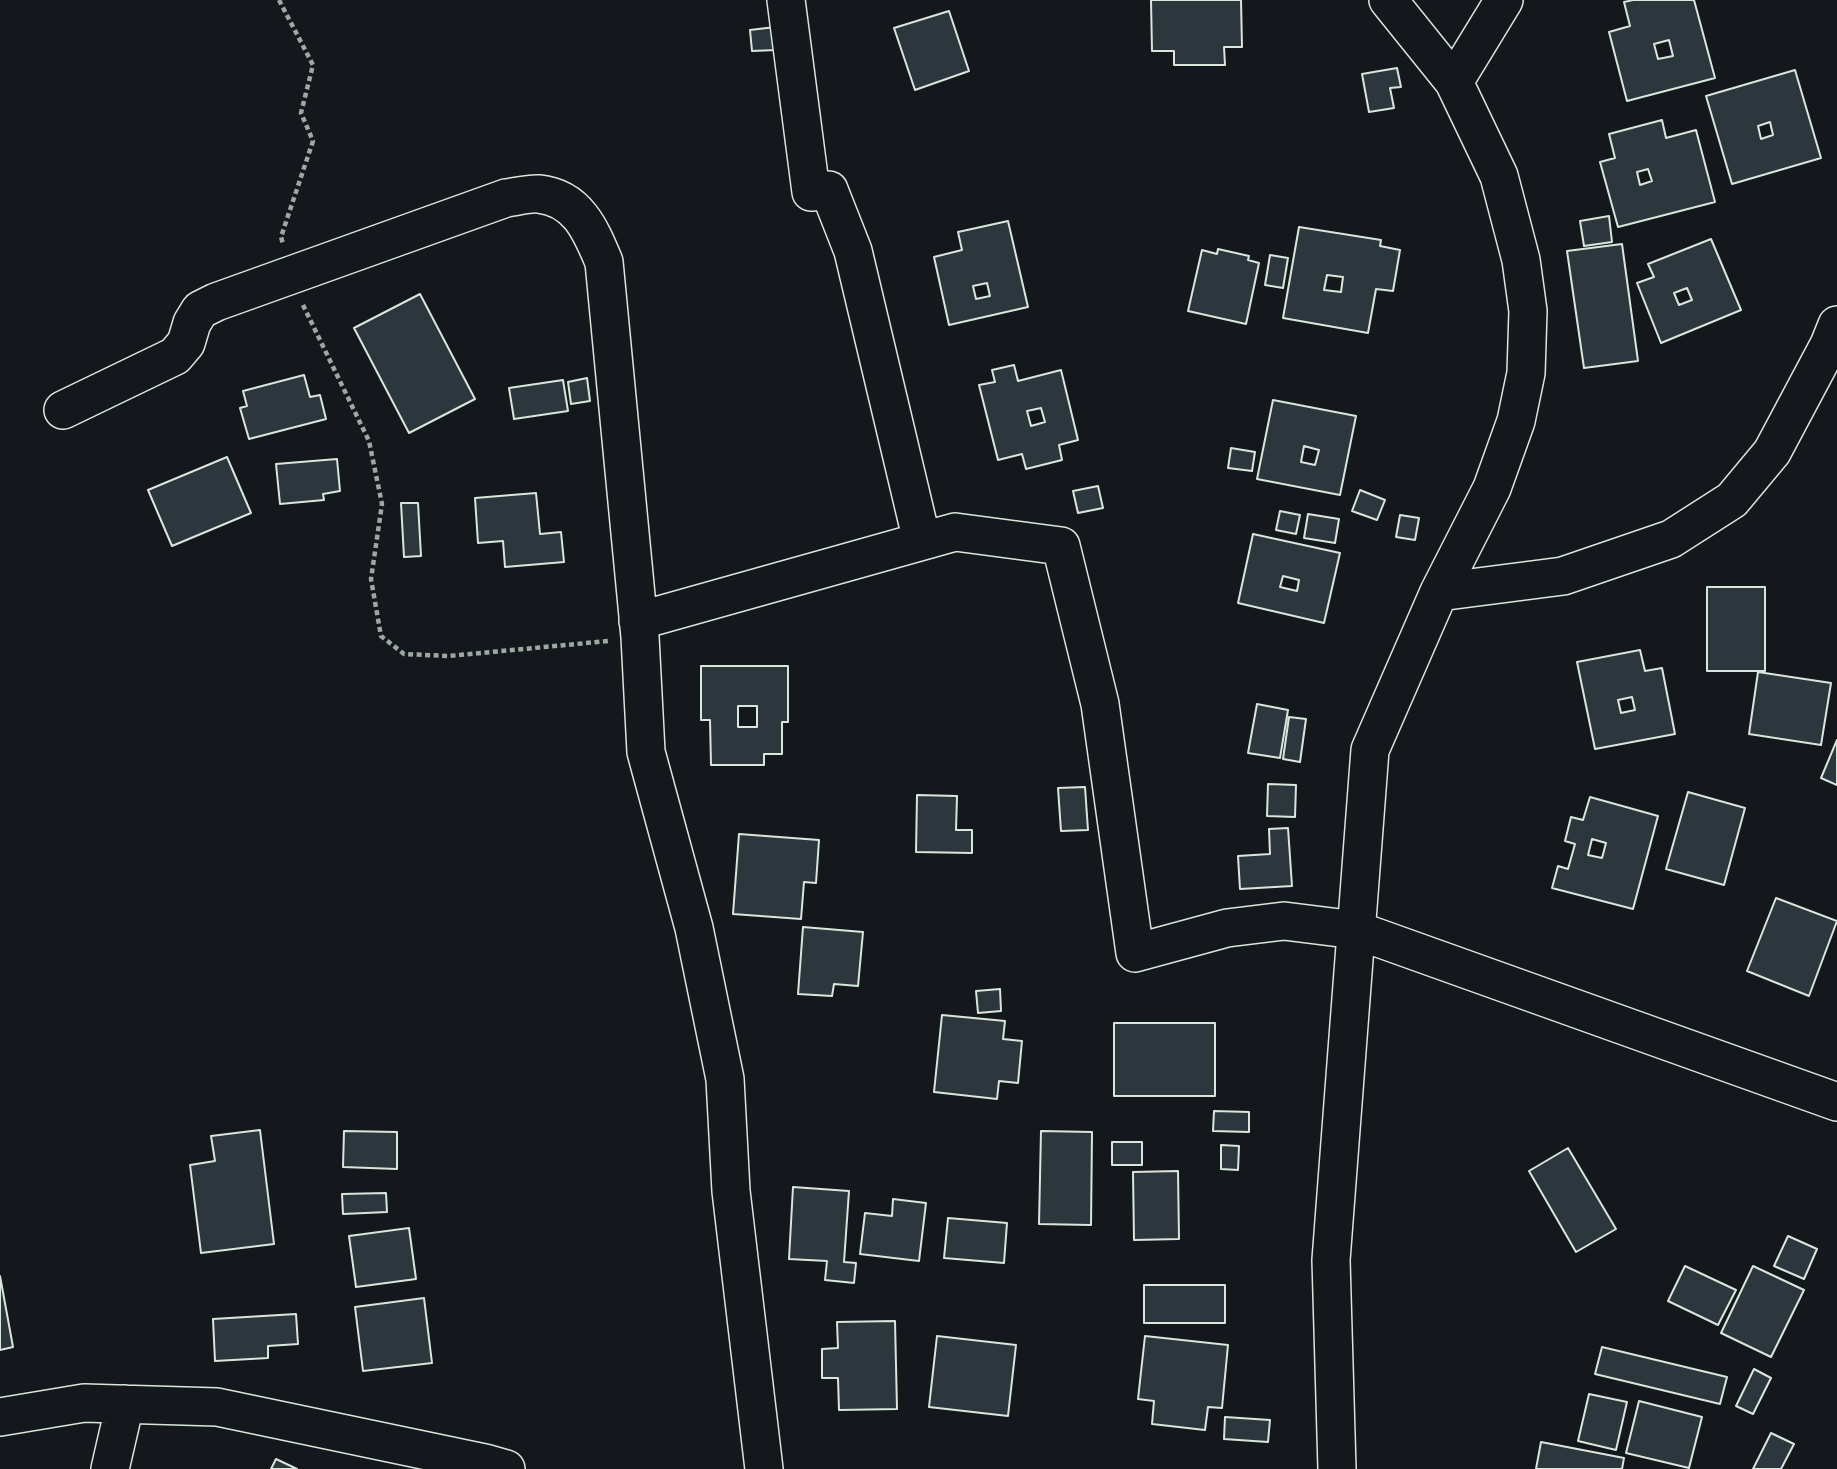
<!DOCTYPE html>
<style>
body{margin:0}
canvas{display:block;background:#14181c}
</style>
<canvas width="1837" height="1469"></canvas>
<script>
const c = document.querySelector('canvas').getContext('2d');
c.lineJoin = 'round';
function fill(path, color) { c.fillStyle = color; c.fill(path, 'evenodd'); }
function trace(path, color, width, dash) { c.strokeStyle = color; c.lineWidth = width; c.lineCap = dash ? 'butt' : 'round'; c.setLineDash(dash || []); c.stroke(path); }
const building = new Path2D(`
 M1151,0H1241L1242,47H1224L1225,65H1174V51H1152Z
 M1633,0H1694L1715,78L1627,101L1609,32L1630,26L1624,2ZM1669,40L1673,56L1658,59L1654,44Z
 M949,11L969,71L915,90L894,28Z
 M775,27L776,50L752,51L750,30Z
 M1397,68L1401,87L1390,88L1394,108L1369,112L1362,74Z
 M1795,70L1821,158L1732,184L1706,96ZM1770,122L1773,135L1761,139L1758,126Z
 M1662,120L1666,138L1696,130L1715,202L1618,227L1600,162L1615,158L1609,134ZM1648,169L1652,181L1640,185L1637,172Z
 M1609,216L1612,242L1584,246L1580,221Z
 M1008,221L1028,307L949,325L934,257L962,250L958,232ZM987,283L990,296L976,299L973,286Z
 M1299,227L1381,240L1380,246L1400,250L1393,291L1376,289L1368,333L1283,318ZM1327,275L1343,277L1341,292L1324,290Z
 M1711,239L1741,310L1661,343L1637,283L1654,277L1648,264ZM1687,288L1692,300L1679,305L1674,293Z
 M1622,244L1638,361L1584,368L1567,251Z
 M1218,249L1249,256L1248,260L1259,263L1246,324L1188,311L1202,250L1217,254Z
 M1270,255L1288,258L1283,288L1265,285Z
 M420,294L475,399L409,433L354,328Z
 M1014,365L1018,381L1061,370L1078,440L1059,445L1062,460L1026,469L1022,454L998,460L979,385L995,382L992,370ZM1041,408L1045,422L1031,426L1027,411Z
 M304,375L310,397L320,395L326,419L249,439L240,408L247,406L243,391Z
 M587,378L590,401L571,404L568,382Z
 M563,380L568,411L514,419L509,388Z
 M1273,400L1356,416L1340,495L1257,479ZM1304,446L1319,450L1315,465L1301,462Z
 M1231,448L1255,452L1252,471L1228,468Z
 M227,457L251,513L172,546L148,490Z
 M337,459L340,491L323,494L324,500L280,504L276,464Z
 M1098,486L1103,508L1078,513L1073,491Z
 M1360,490L1385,500L1377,520L1352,511Z
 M536,493L540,534L561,532L564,562L505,567L503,541L478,543L475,498Z
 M401,503H418L421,556L404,557Z
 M1280,511L1300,515L1296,534L1276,530Z
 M1308,514L1339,519L1335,543L1304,538Z
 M1400,515L1419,518L1415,540L1396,537Z
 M1253,534L1340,553L1324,623L1238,603ZM1283,576L1299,580L1297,591L1280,587Z
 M1707,587H1765V671H1707Z
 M1640,650L1645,671L1662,668L1675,734L1595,749L1577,662ZM1632,697L1635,710L1621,713L1618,700Z
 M701,666H788V722H782V754H764V765H711L710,720H701ZM738,706H757V727H738Z
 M1758,672L1831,683L1821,745L1749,734Z
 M1257,704L1288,710L1280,758L1248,753Z
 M1289,717L1306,719L1300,762L1283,759Z
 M1837,740V785L1821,778Z
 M1268,784L1296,785L1295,817L1267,816Z
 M1085,787L1088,830L1061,831L1058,788Z
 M1688,792L1745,808L1724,885L1666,869Z
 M917,795L957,796L956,830H972V853L916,852Z
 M1590,797L1658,816L1633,909L1552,888L1558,866L1568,869L1575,844L1565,841L1571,817L1583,820ZM1592,839L1606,843L1602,858L1588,855Z
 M1288,828L1292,886L1240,889L1238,856L1270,854L1269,829Z
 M739,834L819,840L816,883L804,882L801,919L733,914Z
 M1776,898L1837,921L1809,996L1747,971Z
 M803,927L863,932L858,986L834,984L832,996L798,994Z
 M1000,989L1001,1011L978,1013L976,991Z
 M942,1015L1005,1021L1003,1039L1022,1041L1018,1083L999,1081L997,1099L934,1092Z
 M1114,1023H1215V1096H1114Z
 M1214,1111L1249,1112V1132L1213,1131Z
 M260,1130L274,1244L201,1253L190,1165L215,1161L211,1136Z
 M344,1131L397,1132V1169L343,1167Z
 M1041,1131L1092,1132L1091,1225L1039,1224Z
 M1112,1142H1142V1165H1112Z
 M1221,1145L1239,1146L1238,1170L1221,1169Z
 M1568,1148L1616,1229L1576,1252L1529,1171Z
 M1178,1171L1179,1239L1134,1240L1133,1172Z
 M793,1187L849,1191L844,1262L856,1263L854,1283L825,1280L827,1261L789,1259Z
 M386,1193L387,1212L343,1214L342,1194Z
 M893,1199L926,1203L919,1261L860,1254L865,1213L892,1216Z
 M948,1218L1007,1223L1004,1263L944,1258Z
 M409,1228L416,1279L356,1287L349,1236Z
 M1788,1236L1817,1249L1804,1279L1774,1266Z
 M1685,1266L1736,1290L1718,1325L1668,1301Z
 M1753,1266L1804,1290L1771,1357L1721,1333Z
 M0,1276L13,1347L0,1350Z
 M1144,1285H1225V1323H1144Z
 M424,1298L432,1363L363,1371L355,1307Z
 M296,1314L298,1344L268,1346V1358L215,1361L213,1319Z
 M895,1321L897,1409L839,1410L838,1378H822V1349L838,1348L837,1322Z
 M937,1336L1016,1345L1008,1416L929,1407Z
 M1145,1336L1228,1345L1222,1408L1208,1407L1205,1430L1152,1424L1154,1401L1138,1399Z
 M1602,1347L1727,1377L1720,1404L1595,1374Z
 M1754,1369L1771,1378L1753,1414L1736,1406Z
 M1589,1394L1627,1402L1616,1450L1578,1441Z
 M1639,1401L1702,1417L1689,1468L1626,1453Z
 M1225,1417L1270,1420L1268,1442L1224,1439Z
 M1771,1433L1794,1444L1781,1469H1753Z
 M1541,1442L1624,1458L1622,1469H1536Z
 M276,1459L297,1469H271Z`);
fill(building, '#2c363c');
trace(building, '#d8e6dc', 2);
const minor = new Path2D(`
 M786,0L811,192L829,190L853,251L922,541
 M1454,82L1504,0
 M63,410L175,356L186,343L192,323L200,310L216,302L506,198C516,197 529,193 539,194C578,198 591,231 604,262L640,637L646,752L694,928L725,1079L731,1191L764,1469
 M1439,592L1563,576L1671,539L1732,500L1772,452L1829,345L1837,325
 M638,621L955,532L1061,546L1100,704L1135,953L1227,928L1284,921L1356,930L1837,1102
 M0,1417L84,1403L217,1407L485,1463L506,1469
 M110,1469L125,1404
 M1337,1469L1331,1260L1370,750L1439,592L1492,488L1516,421L1526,373L1528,311L1521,260L1499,176L1454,82L1388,0`);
trace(minor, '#d8e6dc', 40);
trace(new Path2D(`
 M279,0L313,65L301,113L313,141L281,237L283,244
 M303,305L369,441L382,504L371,579L381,636L404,654L449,656L608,641`), '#9da8a2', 4.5, [5, 3.5]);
trace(minor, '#14181c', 37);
</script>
